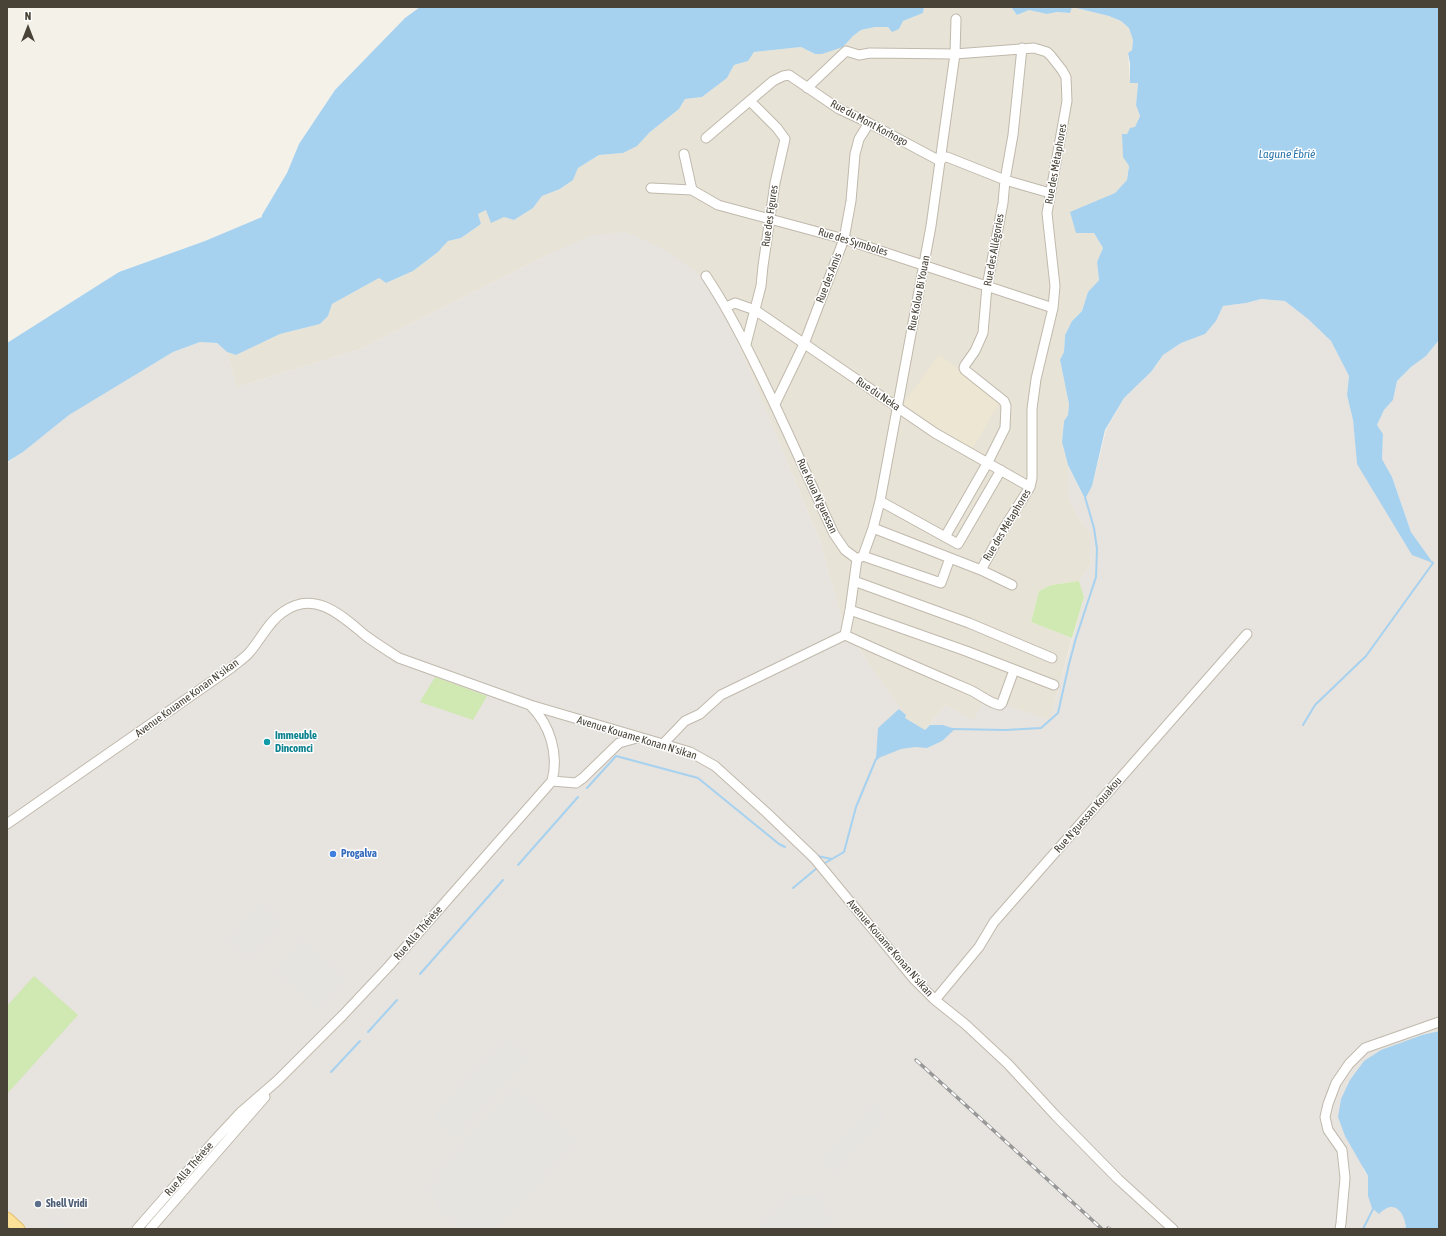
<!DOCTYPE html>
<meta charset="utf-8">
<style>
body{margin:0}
#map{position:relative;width:1446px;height:1236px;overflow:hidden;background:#f4f1e9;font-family:"Asap Condensed",sans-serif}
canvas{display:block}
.frame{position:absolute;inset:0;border:8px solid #484237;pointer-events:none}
.north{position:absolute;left:8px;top:8px;width:40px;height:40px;-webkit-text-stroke:3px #fff;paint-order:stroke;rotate:0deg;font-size:11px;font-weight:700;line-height:16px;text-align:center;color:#484237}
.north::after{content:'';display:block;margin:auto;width:14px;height:18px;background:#484237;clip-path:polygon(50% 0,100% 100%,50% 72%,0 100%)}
</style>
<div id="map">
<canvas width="1446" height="1236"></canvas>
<div class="frame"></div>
<div class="north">N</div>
</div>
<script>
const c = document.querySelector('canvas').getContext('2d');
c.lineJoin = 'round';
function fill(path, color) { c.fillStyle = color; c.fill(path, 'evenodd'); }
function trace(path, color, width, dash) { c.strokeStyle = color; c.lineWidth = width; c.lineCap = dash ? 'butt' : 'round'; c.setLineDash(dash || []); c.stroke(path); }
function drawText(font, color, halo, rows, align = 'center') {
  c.font = font + ' "Asap Condensed",sans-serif'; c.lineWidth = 3; c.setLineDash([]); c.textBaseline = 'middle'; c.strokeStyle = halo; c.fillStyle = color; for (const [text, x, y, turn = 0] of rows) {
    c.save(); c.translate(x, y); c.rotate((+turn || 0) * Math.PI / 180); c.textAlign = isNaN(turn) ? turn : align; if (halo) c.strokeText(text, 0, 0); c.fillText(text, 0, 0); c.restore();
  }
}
fill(new Path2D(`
 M924,7H1011L1017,15L1029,10L1047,14L1057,12L1069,13L1072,7L1109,16L1121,21L1129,28L1133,40L1132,50L1128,53L1130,82L1138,83L1136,105L1140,116L1135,127L1127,134H1123V156L1129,166L1127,180L1115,193L1070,213L1094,233L1103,248L1097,262L1099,280L1088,292L1082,311L1072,321L1065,335L1064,353L1060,360L1069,404L1068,415L1064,421L1062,442L1068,465V497L1077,516L1090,533V550L1091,565L1079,581L1051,585L1039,591L1031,622L1072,638L1050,721L984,699L974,721L945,705L925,730L905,718L904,714L868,663L842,620L820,541L724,309L551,253L360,349L237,387L227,352L236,355L280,334L320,324L328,316L332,304L379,278L386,283L413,271L438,252L448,241L461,238L481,224L477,214L486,210L514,220L533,208L542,196L560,189L573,180L578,168L599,155L623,153L636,146L650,132L679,109L685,99L702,97L727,78L734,65L748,61L754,52L801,47L815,54L843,47L853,36L861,30L875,27H888L892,31L899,29L903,21L923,13Z`), '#e8e3d7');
fill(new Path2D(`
 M626,232L647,241L670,253L694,270L709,286L724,309L820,541L842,620L868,663L906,715L905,718L925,730L945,705L974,720L984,698L1050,720L1084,597L1079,581L1091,565L1090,550V533L1077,516L1068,497V465L1084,498L1092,486L1106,430L1124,398L1151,372L1163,355L1181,343L1205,334L1216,321L1223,306L1246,303L1261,299L1285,301L1308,319L1331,341L1349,376L1347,395L1353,420L1357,464L1426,552L1411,532L1392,477L1382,459L1383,434L1377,425L1384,410L1393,400L1397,381L1411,367L1426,356L1439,340V1031L1422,1035L1363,1169L1368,1176V1196L1384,1208L1393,1207L1400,1209L1404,1216L1406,1229H7V463L23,452L69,415L173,352L200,342L217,343L227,352L237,387L360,349L551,253L592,235Z`), '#e7e3de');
fill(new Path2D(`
 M939,355L1001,400L972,449L937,427L903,404Z`), '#ede6d3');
fill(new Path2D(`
 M1079,581L1084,597L1072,638L1031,622L1039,591L1051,585Z
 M435,677L487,696L473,720L420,702Z
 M34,976L78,1015L7,1094V1006Z`), '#d0e8b2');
fill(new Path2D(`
 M262,904L283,922L249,959L228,940Z
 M302,940L347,979L320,1009L275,970Z
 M506,1037L528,1058L456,1137L433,1116Z
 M515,1087L576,1141L497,1229H462L434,1204L437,1200L427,1191L439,1178L436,1174Z
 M874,1104L886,1114L834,1173L821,1162Z
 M790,1195H821L826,1206L805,1229H757L787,1197Z
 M825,1212L833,1220L825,1229H809Z
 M55,1216L69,1229H52L47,1225Z`), '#e6e4e1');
fill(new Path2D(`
 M420,7H924L923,13L903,21L899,29L892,32L888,27H875L861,30L853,36L843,47L822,54H815L801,47L754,52L748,61L734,65L727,78L702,97L685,99L679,109L650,132L637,146L623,153L599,155L578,168L573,180L560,189L542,196L533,208L514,220L504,217L491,223L486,210L478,214L481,224L461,238L448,241L438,252L413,271L386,283L379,278L332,304L328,316L320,324L280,334L236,355L227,352L217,343L200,342L173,352L69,415L23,452L7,462V343L119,272L205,241L262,217V215L287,173L299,144L335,90L405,18Z
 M1011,7H1439V340L1426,356L1411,367L1397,381L1393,400L1384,410L1377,425L1383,434L1382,459L1392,477L1411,532L1433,563L1412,555L1357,464L1353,420L1347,395L1349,376L1331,341L1308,319L1285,301L1261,299L1246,303L1223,306L1216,321L1205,334L1181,343L1163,355L1151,372L1124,398L1105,430L1092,486L1085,499L1068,465L1062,442L1064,421L1068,415L1069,404L1060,360L1064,352L1065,335L1072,321L1082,311L1088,292L1099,280L1097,262L1103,248L1094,233H1076L1070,212L1115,193L1127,180L1129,166L1123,157L1122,134H1127L1130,128L1135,127L1140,116L1136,105L1138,83H1130V63L1128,53L1132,50L1133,40L1129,28L1121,21L1109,16L1072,7L1070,13L1057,12L1047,14L1029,10L1017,15Z
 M899,709L906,715L905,718L925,730L930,725H943L955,729L942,741L927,748L915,747L901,749L876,759L878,728Z
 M1439,1031V1229H1406C1405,1212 1394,1198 1379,1214L1372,1208L1368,1196V1176L1345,1136L1338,1117L1341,1099L1350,1080L1364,1061L1381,1050L1422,1035Z`), '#a6d2f0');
trace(new Path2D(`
 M1303,725L1315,705L1366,656L1433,563L1432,562
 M953,729L1005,730L1041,728L1058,713L1069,664L1076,638L1096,577L1097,549L1094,528L1085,497
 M587,788L616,756L698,778L779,844L785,847
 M817,856L832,859
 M825,863L844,852L856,807L876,759L878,758
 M518,865L578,797
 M793,888L817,868
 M420,974L503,880
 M368,1032L397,1000
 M331,1072L360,1041
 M1363,1229L1374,1207`), '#a6d2f0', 2);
const minor = new Path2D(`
 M807,88L846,51L859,55L870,53L955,54L1034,48L1047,52L1051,56L1062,70L1066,77L1067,101L1047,213L1055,286L1053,308L1036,379L1032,409V478L1030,487L1004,528L981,570
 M706,138L773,81L783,76L789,75L839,109L869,123L940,161L943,158L947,157L1005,180L1050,193
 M684,154L692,190
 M651,188L692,190L718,205L844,239L1053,308
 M726,307L735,303L755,310L935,433L1030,487
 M746,344L761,286L763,266L775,183L785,139L777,128L750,101
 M775,404L804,344L844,239L851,201L855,154L859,139L869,123
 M880,501L958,544L1001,470
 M873,528L981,570L1012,585
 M945,537L988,462L1005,428L1006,406L1004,401L965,370L964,368L965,365L975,351L983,333L987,286L1003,203L1005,180L1013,135L1022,48
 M863,556L941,583L950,558
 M857,559L863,556L873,528L880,501L931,226L955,54L956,19
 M854,581L969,623L1052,658
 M850,610L966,651L1054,685
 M845,635C886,654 928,672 970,690C979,694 991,704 1000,705L1002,703L1014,670
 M663,744L685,721L700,714L721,695L845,635L850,610L857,559L845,550L834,534C809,480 785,425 759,372C743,339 727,307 706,276
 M552,781L576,783L583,778L619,743L637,738
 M7,824L231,668C237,663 243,659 248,654C260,641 268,622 283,612C315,589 342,616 366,636C377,644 388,651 399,658L530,705L690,752L715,766L767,813L814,858L913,978L935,1000L965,1024L1008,1064L1056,1116L1118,1179L1173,1229
 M935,1000L979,947L994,922L1247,634
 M137,1229L214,1141L240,1113L278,1080L343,1015L389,966L552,781C559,754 550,725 531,706
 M150,1229L265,1097
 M1340,1229L1341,1223L1345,1178L1342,1150L1328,1130L1325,1117L1328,1104L1336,1083L1349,1064L1365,1048L1439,1022`);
const major = new Path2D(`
 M7,1218L19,1229`);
trace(minor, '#c0b9ac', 11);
trace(major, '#e3bf68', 13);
trace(minor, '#fff', 9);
trace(major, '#fde199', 11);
const rail = new Path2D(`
 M916,1060L1102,1229
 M1108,1228L1110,1229`);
trace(rail, '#989898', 3.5);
trace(rail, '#fff', 2, [6]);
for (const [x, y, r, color] of [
 [267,742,4,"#0f9aa8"],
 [333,854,4,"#3f7fe0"],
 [38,1204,4,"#5c6f8a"]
]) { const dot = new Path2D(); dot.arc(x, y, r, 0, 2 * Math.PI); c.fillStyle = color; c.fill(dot); trace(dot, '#fff', 1.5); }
drawText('11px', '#484237', '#fff', [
 ["Rue du Mont Korhogo",869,123,28],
 ["Rue des Métaphores",1056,164,-80],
 ["Rue des Figures",770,216,-82],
 ["Rue des Symboles",853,242,17],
 ["Rue des Allégories",994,250,-80],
 ["Rue des Amis",829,278,-69],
 ["Rue Kolou Bi Youan",919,293,-79],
 ["Rue du Neka",878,394,34],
 ["Rue Koua N'guessan",817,496,65],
 ["Rue des Métaphores",1007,525,-59],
 ["Avenue Kouame Konan N'sikan",187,698,-36],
 ["Avenue Kouame Konan N'sikan",637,738,17],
 ["Rue N'guessan Kouakou",1088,815,-49],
 ["Rue Alla Thérèse",418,933,-49],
 ["Avenue Kouame Konan N'sikan",890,948,49],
 ["Rue Alla Thérèse",189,1169,-49]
]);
drawText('bold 11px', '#0d838f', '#fff', [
 ["Immeuble",275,736],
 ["Dincomci",275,749]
], 'left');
drawText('bold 11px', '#366cbe', '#fff', [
 ["Progalva",341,854]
], 'left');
drawText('bold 11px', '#4e5e75', '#fff', [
 ["Shell Vridi",46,1204]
], 'left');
drawText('italic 12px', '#2e77ac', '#fff', [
 ["Lagune Ébrié",1287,154]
]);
</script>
